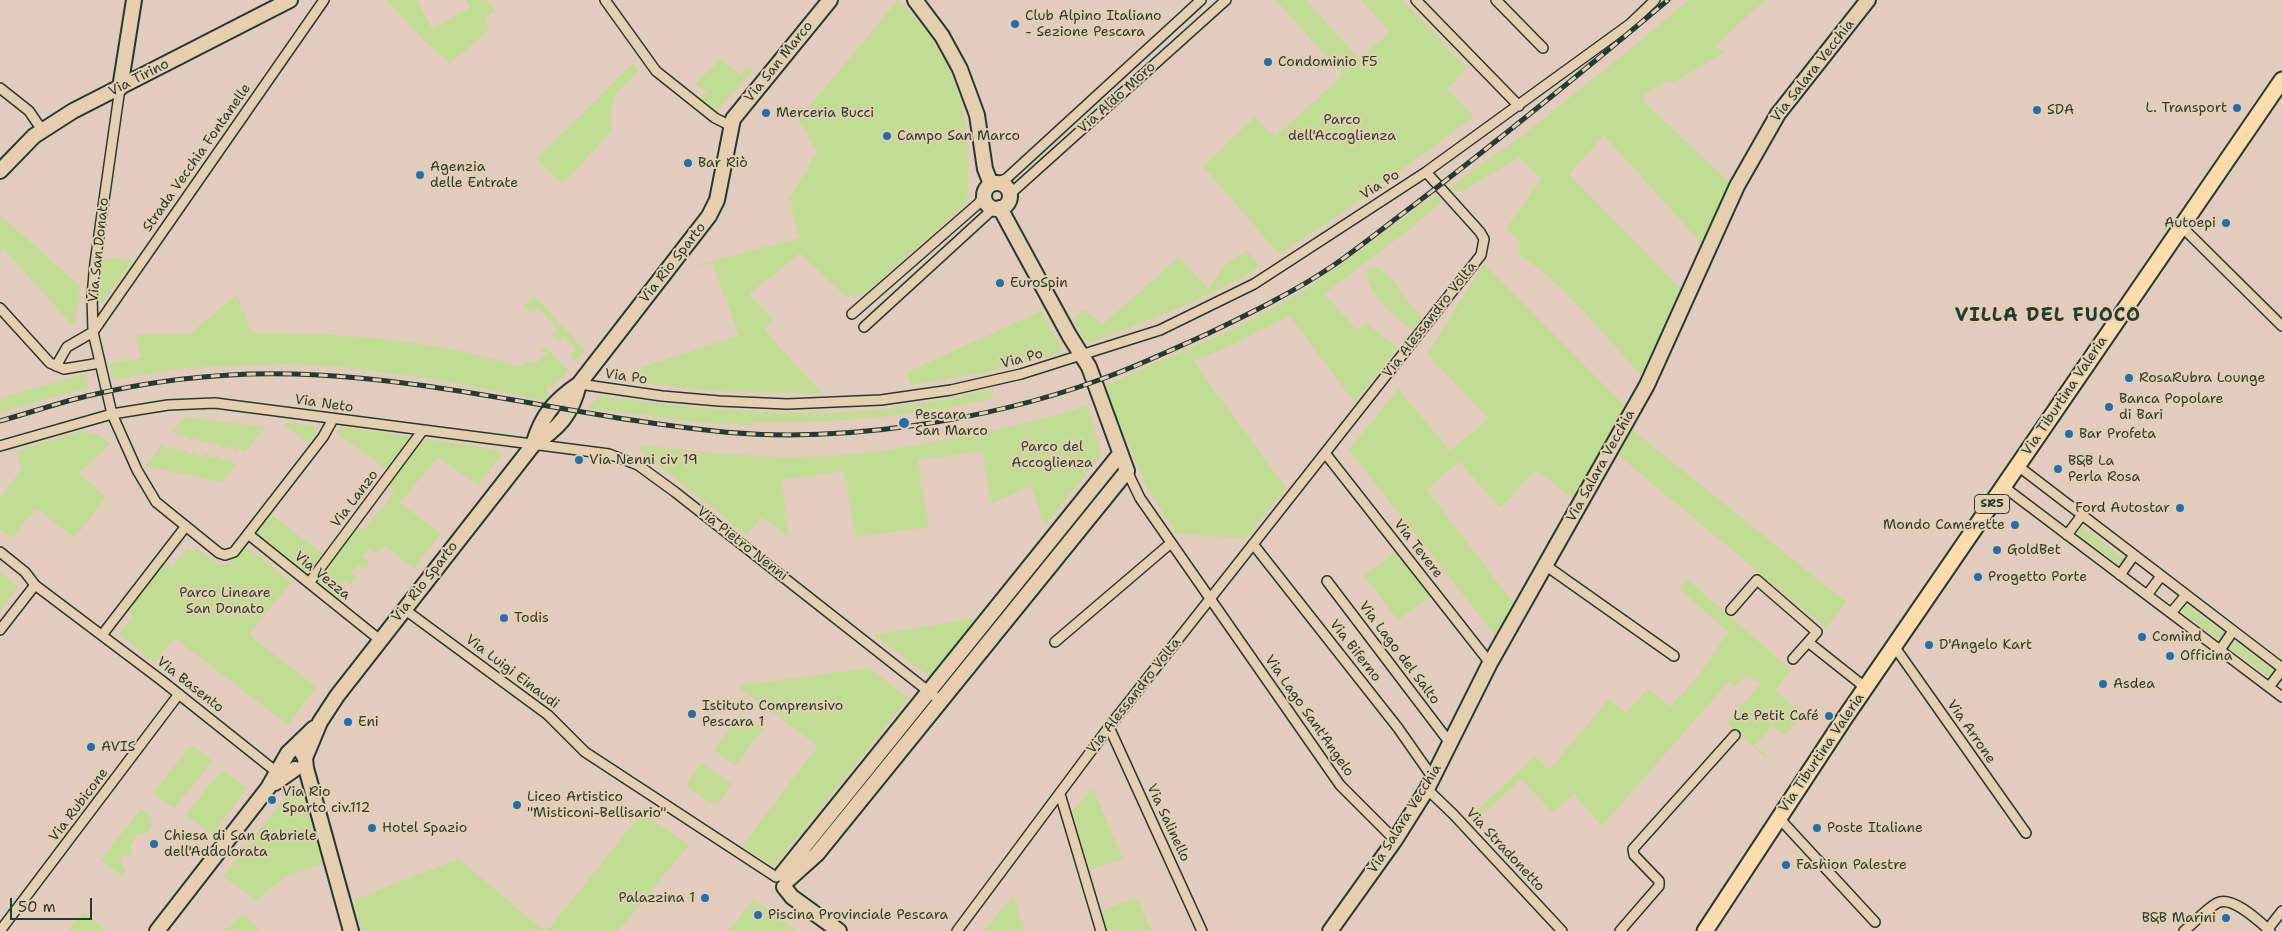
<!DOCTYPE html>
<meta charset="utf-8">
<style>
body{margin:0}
#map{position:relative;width:2282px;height:931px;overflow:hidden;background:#e3ccbd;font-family:"Shantell Sans",sans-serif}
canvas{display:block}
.scale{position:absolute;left:10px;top:898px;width:82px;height:22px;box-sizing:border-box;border:2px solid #1f3d34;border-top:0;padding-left:6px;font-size:15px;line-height:18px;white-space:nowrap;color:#1f3d34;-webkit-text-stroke:4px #e7ceaf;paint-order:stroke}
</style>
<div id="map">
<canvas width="2282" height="931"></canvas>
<div class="scale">50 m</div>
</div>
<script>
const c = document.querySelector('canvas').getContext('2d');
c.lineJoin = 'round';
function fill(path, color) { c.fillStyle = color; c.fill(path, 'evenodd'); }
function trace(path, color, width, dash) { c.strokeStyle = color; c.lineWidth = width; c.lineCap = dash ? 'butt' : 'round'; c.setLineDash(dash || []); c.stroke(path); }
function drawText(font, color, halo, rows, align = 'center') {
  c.font = font + ' "Shantell Sans",sans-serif'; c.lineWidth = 4; c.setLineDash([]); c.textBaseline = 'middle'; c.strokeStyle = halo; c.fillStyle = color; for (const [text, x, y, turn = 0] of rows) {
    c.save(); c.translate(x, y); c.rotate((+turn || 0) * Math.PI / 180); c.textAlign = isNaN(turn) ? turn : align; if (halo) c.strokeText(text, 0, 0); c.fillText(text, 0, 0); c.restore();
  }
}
fill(new Path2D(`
 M386,0H417L432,29L470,8L466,0H487L495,11L483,19L490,29L450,64L424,40Z
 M898,0C960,60 973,119 967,202L863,295L845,296L800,253L749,294L773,320L764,330L823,394L717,391L644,383L640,368L739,336L713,263L692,266L800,238L789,198L818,152L798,120Z
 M1276,0H1306L1359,59L1390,32L1361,0H1402L1467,68L1447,89L1474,117L1346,210L1279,254L1203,166L1255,117L1275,137L1343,75Z
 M1688,0H1765L1715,46L1724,53L1674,82L1668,80L1643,96L1645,103L1731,184L1703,245L1604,135L1569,174L1683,291L1644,378C1607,339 1562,281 1518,254V238L1506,229L1541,178L1519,157L1461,192L1450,189L1467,174L1522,136L1644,38Z
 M721,59L740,75L748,66L753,70L714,114L699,102L707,92L695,84Z
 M633,63L639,71C613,97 610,93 611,131L563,184L536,159Z
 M1436,195L1442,202L1405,233L1324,294L1357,330L1366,323L1398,348L1354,402L1290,316L1224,349L1193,361L1286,488L1245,539L1177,533L1148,490L1104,386L1236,328L1304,291Z
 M0,215L80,286L74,327L4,249L0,252Z
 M1247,251L1260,267C1207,299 1149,320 1091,342L1084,340L1073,319L1085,309L1102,325L1179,257L1208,289L1227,263Z
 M102,258L133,260L102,303H98Z
 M1484,264L1626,407L1572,498L1536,470L1500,508L1459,461L1427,490L1514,604L1495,635L1349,450L1398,389L1450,451L1489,419L1427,354Z
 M1372,267C1391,270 1398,289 1408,302C1412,307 1417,312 1422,317L1412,330C1397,318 1362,291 1368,270Z
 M237,295L251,333C341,333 434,339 520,367L526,362L536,363L548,353L539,351L545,346L568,370L554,386L547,385L548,401L440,380L342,367L288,364L184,368L114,380L109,364L141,358L137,335L189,334Z
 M532,297L537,298L585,351L575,361L570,355L576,349L564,337L558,342L552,335L558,329L538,308L531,313L524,306Z
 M1041,311L1061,347L1056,354L981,373L912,385L906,373Z
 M85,374L88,387L0,413V398Z
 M992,390L995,398C915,416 835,424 753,422V425L707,423L588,408L599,396C682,407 765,416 849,412C897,409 945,400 992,390Z
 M1088,405L1101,455L1045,525L1031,486L991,504L983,451L918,460L928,527L855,537L844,471L781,480L789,537L762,517L747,535L639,450L642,445C690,451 737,456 786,457C849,458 912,447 974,434C1013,426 1051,418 1088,405Z
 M184,417L266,427L245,452L239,447L236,451L228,445L225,449L216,442L213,446L206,440L203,443L195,437L192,441L184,434L181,438L173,431Z
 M286,422L315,426L316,433L308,443L285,426Z
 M341,427L413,437L388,470L336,433Z
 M1631,429L1846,602L1826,628L1618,455Z
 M82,431L101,436L110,444L79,473L106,497L75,538L36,508L12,538L0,530V499L22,468L16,451Z
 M424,439L498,450L502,454L478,485L438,457L400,503L441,534L414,568L384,545L377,554L369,548L363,556L370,561L364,569L357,564L351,572L357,577L351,585L345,581L339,588L345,594L338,602L312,583L357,525L364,530L395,491L388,485Z
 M162,445L169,451L172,446L181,453L184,450L191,455L194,451L202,457L205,453L213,459L217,456L224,462L227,458L236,465L222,482L145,466Z
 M271,514L323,554L305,578L253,536Z
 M2082,527L2125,560L2120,565L2077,533Z
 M187,548L192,552L195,548L219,564L231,563L244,548H248L291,582L249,635L316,687L288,725L175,638L154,662L119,634L134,616L127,610L164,562L172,567Z
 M1398,550L1431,596L1398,620L1364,576Z
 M0,572L18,587L0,611Z
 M1687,579L1791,670L1775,691L1803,714L1785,735L1772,726L1755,746L1768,756L1766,758L1727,723L1762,681H1756L1747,674L1736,687L1729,681L1602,826L1574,794L1553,813L1521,779L1473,823L1469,818L1535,756L1549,770L1609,699L1627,713L1648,688L1670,707L1700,674L1728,632L1680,589Z
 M2186,605L2225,634L2220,640L2181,611Z
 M977,618L979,620L932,678L874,635Z
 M2235,641L2274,671L2270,677L2230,648Z
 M869,668L908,698L774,866L742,846L818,746L737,686Z
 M741,713L763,728L736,766L714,750Z
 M191,745L213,761L174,808L153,793Z
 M701,763L732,784L717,806L686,786Z
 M221,771H225L247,788L212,835L188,817L187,813Z
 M298,783L304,788L324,863L284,878L256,900L223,876L291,790Z
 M1093,789L1123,859L1090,870L1072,811Z
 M141,809L150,816L152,827L147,833L138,834L130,845L131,853L128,856L125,854L119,861L127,870L122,876L101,860Z
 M642,813L689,845L618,931H547Z
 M459,859L544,931H362L353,900Z
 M1013,895L1024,931H984Z
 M1137,898L1151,931H1108L1102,910Z
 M754,899L796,931H729Z
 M83,912L107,931H68Z
 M243,913L260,931H226L243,914Z`), '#c1dc93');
const street = new Path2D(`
 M605,0L656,71L715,118L731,126
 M1416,0L1519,106
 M1496,0L1543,48
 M0,88L29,111L42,130
 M120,88L95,263L92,296L93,332L112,414L137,470L156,502L219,553L225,555L234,552L323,437L333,419
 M998,183L1007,178L1201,0
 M1009,195L1226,0
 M2181,226L2282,326
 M0,308L50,363L64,369L100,363
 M852,314L979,203L984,195
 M864,327L994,208
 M56,366L67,347L93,332L324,0
 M579,384L662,396L719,401L787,404L881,400L951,390L1021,374L1160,330L1254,284L1426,172L1630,24L1655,0
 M0,446L112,414L168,405L215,403L609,454L638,465L675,492L942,702
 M1325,453L1490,663
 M2018,466L2282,668
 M1127,471L1140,498L1340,785L1395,840
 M2004,487L2282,697
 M248,534L380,640
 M2067,535L2082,515
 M1253,544L1398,728L1433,778
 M0,552L25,572L35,585L161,680L279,774
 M1545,565L1674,656
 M2120,575L2134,555
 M1327,581L1450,743
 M309,583L423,430
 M2147,595L2161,576
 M404,609L548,715L585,752L776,877
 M1731,610L1757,580L1817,632L1793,659
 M2171,613L2186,595
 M0,630L35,585
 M102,635L186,526
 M1055,642L1171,543
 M1808,642L1866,688
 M1894,646L2026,833
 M2220,650L2233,631
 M2269,687L2282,670
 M1109,727L1202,931
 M1427,789L1454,815L1562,931
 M1060,794L1101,931
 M1779,818L1875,922
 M2268,929L2282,911
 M0,931L179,694
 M957,931L1109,727L1481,255L1484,239L1480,232L1426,172
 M1620,931L1659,886V881L1634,855L1633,849L1735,735
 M2184,931C2195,922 2205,910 2217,903C2232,895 2259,921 2270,931`);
const secondary = new Path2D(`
 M915,0L942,36L960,69L977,115L985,169L991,184
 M120,88L134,0
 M0,171L34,136L73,111L290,0
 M984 196a13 13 0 1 1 26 0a13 13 0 1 1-26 0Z
 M533,445C542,415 554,401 579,384L709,216L717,200L733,119L830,0
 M301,751L305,758L306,768L351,931
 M305,758L320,722L337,696L533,445C559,428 572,414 579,384
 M275,783L295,769
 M782,874L1120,454
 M788,880L817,854L1127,471L1089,367L1069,335L1000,208
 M784,887L792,897L839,931
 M157,931L268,788L288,753L314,728
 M1330,931L1395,840L1427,789L1490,663L1647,385L1737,186L1778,114L1868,0`);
const primary = new Path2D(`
 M1705,931L1844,719L2282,80`);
trace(street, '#1f3d34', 12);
trace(secondary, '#1f3d34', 18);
trace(primary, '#1f3d34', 19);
trace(street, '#e7ceaf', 9);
trace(secondary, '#e7ceaf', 14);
trace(primary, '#fcdcac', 15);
const rail = new Path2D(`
 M0,421C29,413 58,403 87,396C154,380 225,372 294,374C438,378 580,418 724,432C844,443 986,421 1099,380C1136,367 1171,350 1207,334C1249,314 1296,291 1334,265C1361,246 1387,225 1414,205C1500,139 1585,70 1668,0`);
trace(rail, '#1f3d34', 5);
trace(rail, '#e7ceaf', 3, [9]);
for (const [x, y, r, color] of [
 [1015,24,5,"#1f6fb2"],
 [1268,62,5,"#1f6fb2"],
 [2237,108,5,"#1f6fb2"],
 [2037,110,5,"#1f6fb2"],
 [766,113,5,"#1f6fb2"],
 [887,136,5,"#1f6fb2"],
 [688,163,5,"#1f6fb2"],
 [420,175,5,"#1f6fb2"],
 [2226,223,5,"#1f6fb2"],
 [1000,283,5,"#1f6fb2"],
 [2129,378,5,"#1f6fb2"],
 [2109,407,5,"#1f6fb2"],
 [904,423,6,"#1f6fb2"],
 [2069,434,5,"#1f6fb2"],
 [579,460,5,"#1f6fb2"],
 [2058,469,5,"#1f6fb2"],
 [2180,508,5,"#1f6fb2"],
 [2015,525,5,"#1f6fb2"],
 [1997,550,5,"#1f6fb2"],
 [1978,577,5,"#1f6fb2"],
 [504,618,5,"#1f6fb2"],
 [2142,637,5,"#1f6fb2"],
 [1929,645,5,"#1f6fb2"],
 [2170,656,5,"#1f6fb2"],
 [2103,684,5,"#1f6fb2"],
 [692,714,5,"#1f6fb2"],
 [1829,716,5,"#1f6fb2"],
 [348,722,5,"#1f6fb2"],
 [91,747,5,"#1f6fb2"],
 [272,800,5,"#1f6fb2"],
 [517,805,5,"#1f6fb2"],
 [372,828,5,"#1f6fb2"],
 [1817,828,5,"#1f6fb2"],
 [154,844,5,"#1f6fb2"],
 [1786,865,5,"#1f6fb2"],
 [705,898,5,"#1f6fb2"],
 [758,915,5,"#1f6fb2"],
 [2226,918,5,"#1f6fb2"]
]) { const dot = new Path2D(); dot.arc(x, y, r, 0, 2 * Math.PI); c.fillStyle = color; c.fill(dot); trace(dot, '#e7ceaf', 2); }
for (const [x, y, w] of [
 [1992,504,35]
]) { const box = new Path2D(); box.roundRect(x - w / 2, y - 9.5, w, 19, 4); c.fillStyle = '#e7ceaf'; c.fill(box); trace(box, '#1f3d34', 1); }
drawText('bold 12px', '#1f3d34', null, [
 ["SR5",1992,504]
]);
drawText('14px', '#1f3d34', '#e7ceaf', [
 ["Club Alpino Italiano",1025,16],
 ["- Sezione Pescara",1025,32],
 ["Condominio F5",1278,62],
 ["L. Transport",2227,108,"right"],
 ["SDA",2047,110],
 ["Merceria Bucci",776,113],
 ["Campo San Marco",897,136],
 ["Bar Riò",698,163],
 ["Agenzia",430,167],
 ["delle Entrate",430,183],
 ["Autoepi",2216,223,"right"],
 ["EuroSpin",1010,283],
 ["RosaRubra Lounge",2139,378],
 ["Banca Popolare",2119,399],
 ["di Bari",2119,415],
 ["Pescara",915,415],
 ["San Marco",915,431],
 ["Bar Profeta",2079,434],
 ["Via Nenni civ 19",589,460],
 ["B&B La",2068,461],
 ["Perla Rosa",2068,477],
 ["Ford Autostar",2170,508,"right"],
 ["Mondo Camerette",2005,525,"right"],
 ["GoldBet",2007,550],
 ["Progetto Porte",1988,577],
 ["Todis",514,618],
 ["Comind",2152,637],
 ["D'Angelo Kart",1939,645],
 ["Officina",2180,656],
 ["Asdea",2113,684],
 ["Istituto Comprensivo",702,706],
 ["Pescara 1",702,722],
 ["Le Petit Café",1819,716,"right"],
 ["Eni",358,722],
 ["AVIS",101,747],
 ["Via Rio",282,792],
 ["Sparto civ.112",282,808],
 ["Liceo Artistico",527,797],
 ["\"Misticoni-Bellisario\"",527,813],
 ["Hotel Spazio",382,828],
 ["Poste Italiane",1827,828],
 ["Chiesa di San Gabriele",164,836],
 ["dell'Addolorata",164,852],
 ["Fashion Palestre",1796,865],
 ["Palazzina 1",695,898,"right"],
 ["Piscina Provinciale Pescara",768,915],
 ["B&B Marini",2216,918,"right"]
], 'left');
drawText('14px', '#1f3d34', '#e7ceaf', [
 ["Via San Marco",779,62,-51],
 ["Via Salara Vecchia",1813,71,-52],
 ["Via Tirino",139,78,-27],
 ["Via Aldo Moro",1117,98,-42],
 ["Strada Vecchia Fontanelle",197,158,-55],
 ["Via Po",1380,185,-32],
 ["Via San Donato",99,250,-84],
 ["Via Rio Sparto",673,263,-52],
 ["Via Alessandro Volta",1430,320,-52],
 ["Via Po",1022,359,-15],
 ["Via Po",626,377,8],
 ["Via Tiburtina Valeria",2065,396,-56],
 ["Via Neto",324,404,8],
 ["Via Salara Vecchia",1601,466,-61],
 ["Via Lanzo",355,499,-53],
 ["Via Pietro Nenni",742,544,38],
 ["Via Tevere",1418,549,52],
 ["Via Vezza",322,576,39],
 ["Via Rio Sparto",425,582,-52],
 ["Via Biferno",1355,651,52],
 ["Via Lago del Salto",1399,653,53],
 ["Via Luigi Einaudi",512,672,37],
 ["Via Basento",190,685,38],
 ["Via Alessandro Volta",1134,696,-52],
 ["Via Lago Sant'Angelo",1309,716,55],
 ["Via Arrone",1971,732,55],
 ["Via Tiburtina Valeria",1822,753,-56],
 ["Via Rubicone",79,805,-53],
 ["Via Salara Vecchia",1405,819,-58],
 ["Via Salinello",1168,823,65],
 ["Via Stradonetto",1505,850,47]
]);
drawText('14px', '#274539', '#e7ceaf', [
 ["Parco",1342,120],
 ["dell'Accoglienza",1342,136],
 ["Parco del",1052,447],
 ["Accoglienza",1052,463],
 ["Parco Lineare",225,593],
 ["San Donato",225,609]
]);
c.letterSpacing = '1px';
drawText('bold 19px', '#1f3d34', '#e7ceaf', [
 ["VILLA DEL FUOCO",2048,316]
]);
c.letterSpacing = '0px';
</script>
